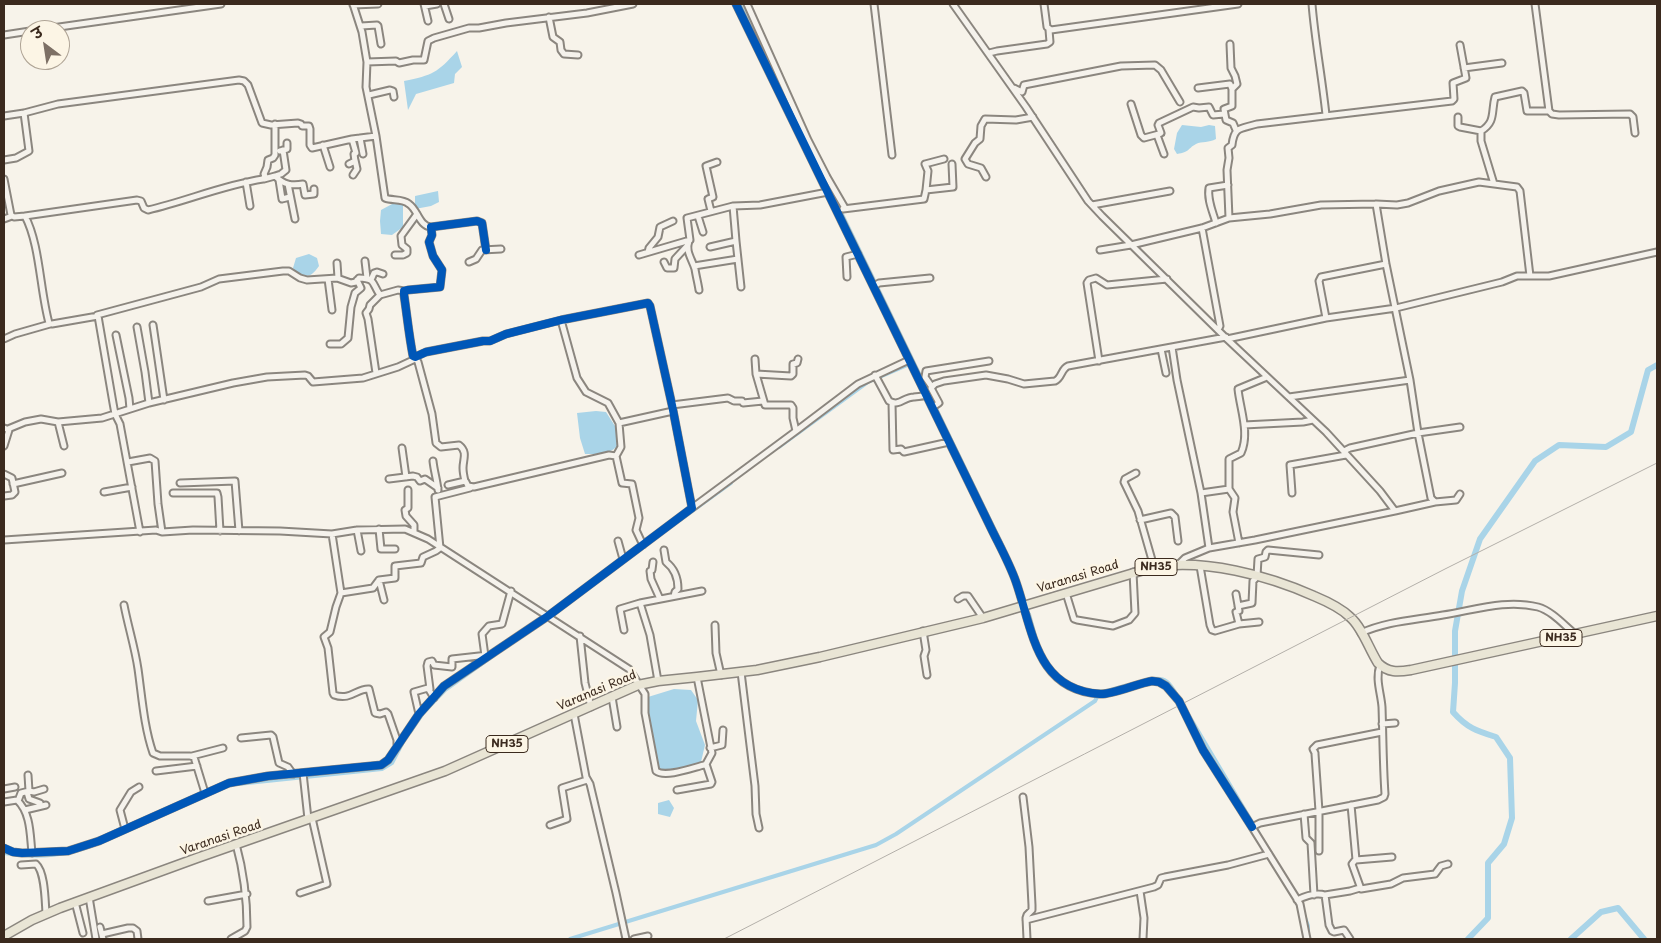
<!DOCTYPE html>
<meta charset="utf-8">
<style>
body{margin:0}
#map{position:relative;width:1661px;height:943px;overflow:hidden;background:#f7f3ea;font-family:"Playpen Sans","Playpen Sans Deva",sans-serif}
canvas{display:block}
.frame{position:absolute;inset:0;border:5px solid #3b2a1e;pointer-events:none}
.north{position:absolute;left:20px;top:20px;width:50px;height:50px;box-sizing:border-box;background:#fcf5e5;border:1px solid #afa495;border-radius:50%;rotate:329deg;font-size:14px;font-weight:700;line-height:20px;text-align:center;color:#3b2a1e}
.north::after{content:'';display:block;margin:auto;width:18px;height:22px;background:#7d7065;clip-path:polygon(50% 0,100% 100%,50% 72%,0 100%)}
</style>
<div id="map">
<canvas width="1661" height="943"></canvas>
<div class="frame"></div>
<div class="north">उ</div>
</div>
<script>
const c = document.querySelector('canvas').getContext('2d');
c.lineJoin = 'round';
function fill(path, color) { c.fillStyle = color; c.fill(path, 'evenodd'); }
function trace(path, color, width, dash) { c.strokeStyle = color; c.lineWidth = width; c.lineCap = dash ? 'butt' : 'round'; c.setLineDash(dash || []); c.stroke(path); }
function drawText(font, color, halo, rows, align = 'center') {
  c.font = font + ' "Playpen Sans",sans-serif'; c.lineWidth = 5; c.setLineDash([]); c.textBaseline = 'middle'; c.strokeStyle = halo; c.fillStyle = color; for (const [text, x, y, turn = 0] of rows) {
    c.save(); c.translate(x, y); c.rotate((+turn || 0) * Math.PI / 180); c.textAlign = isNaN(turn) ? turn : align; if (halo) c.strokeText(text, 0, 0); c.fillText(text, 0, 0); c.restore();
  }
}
fill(new Path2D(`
 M457,51L462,67L455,74L454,83L416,94L408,110L404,81C433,75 437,73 457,51Z
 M1182,125L1201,127L1209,125L1215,126L1216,139C1209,143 1202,141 1196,144C1187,149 1190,152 1177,154L1174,149L1177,133Z
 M438,191L439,202L431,206L415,209V196Z
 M394,203L403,205V227L392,235L381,234L380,221L381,210Z
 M309,254L317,258L319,266C312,276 309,277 297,276L293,268L296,258Z
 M596,411L606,412L615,426L619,444C611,455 598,454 585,454L580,438L577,413Z
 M674,689L691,690L698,700L696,721L705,745L701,762L674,770L659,769C650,747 649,721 648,697Z
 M669,800L674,808L670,817L658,814V803Z`), '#a9d4e8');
trace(new Path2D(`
 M740,4L802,133
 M811,150L1004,549
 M779,447L868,382L912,363
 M680,520L731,483
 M1029,614L1037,643
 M1149,680C1167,675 1171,685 1179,699
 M1098,691H1107L1128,685
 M1185,709L1259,834
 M410,732L423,713L445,690L494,655
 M238,784L382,769L392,763L405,738
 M4,853C36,858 68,857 98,843
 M1304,915L1308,926V935
 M570,939L876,845L896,834L1095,701L1100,691`), '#a9d4e8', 4);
trace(new Path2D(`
 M1468,939L1488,918V863L1504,844L1512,818L1510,758L1496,737C1477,731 1467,728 1453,712L1455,683V631L1462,591L1480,539L1535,461L1559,445L1606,447L1631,432L1648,370L1657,365
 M1571,939L1601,912L1618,908L1644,939`), '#a9d4e8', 6);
const minor = new Path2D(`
 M353,4L362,32L367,62L366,87L376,136L385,198C392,201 402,198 409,204C418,210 419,226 431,227
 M424,4L428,21
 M444,4L449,19
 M736,4L989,524C998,543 1009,562 1016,582C1033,631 1036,690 1100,694C1111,695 1139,683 1152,681L1159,682L1166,686L1179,701L1203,750L1252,827
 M747,4L808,140L827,177L845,208
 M874,4L892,155
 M953,4L1026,107L1088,201L1102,216L1227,339L1326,432L1380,491L1395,511L1255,540L1209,548L1185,558L1179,564
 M1044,4L1047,27L1051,30L1238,4
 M1312,4C1315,41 1322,77 1326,115
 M353,5L378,4
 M425,6L437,4
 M549,17L553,37L560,42L561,50L564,54L578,55
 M361,26L377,25L378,26L381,44
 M38,30L221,4
 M4,35L30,31
 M1230,44L1231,68L1235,76L1237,84L1232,89V106L1224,109L1226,120L1233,123L1236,130
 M989,53L997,51L1047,44L1050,42L1049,30
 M367,62L396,61L399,63L413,60H424L428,41L434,38L469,28H479L506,23L587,13L633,4
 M1464,68L1502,63
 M1014,88L1022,92L1024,85L1121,66L1155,65L1161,70L1180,102
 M1198,88L1230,84L1232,89
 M369,95L390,90L393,91L394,97
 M1131,104L1141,135L1144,138L1159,134
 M1549,111L1552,114L1559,115L1630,114L1633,117L1635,133
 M4,116L24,113L58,104L239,80L244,81L248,85L262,123L271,125L298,123L301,124L302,126H309L310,129V145L312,148L352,139L376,136
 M1458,117V126L1460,127L1481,131
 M360,138L363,154
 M323,145L330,167
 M280,151L287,149V143
 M1164,154L1157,135L1161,133L1158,125L1159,123L1193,107L1199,108L1209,107L1213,115L1224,114
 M4,160L16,158L29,151L24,113
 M349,164L355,161L354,154L356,153L352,139
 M353,175L357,169L355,160
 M275,176L281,174L286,170L283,150
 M986,177L981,168L968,164L965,159L975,143L980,139L981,126L985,119L1016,120L1033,117
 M4,179L11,215L14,217L25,216C40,244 40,291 49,323L52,324L98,316L113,403L115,414L120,424L140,532
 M264,179L275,176C284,185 292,186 303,184L305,195L314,194V189
 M279,180L282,199L290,197
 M246,182L250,206
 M288,184L295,219
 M1494,184L1481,141V131C1496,122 1491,112 1495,97L1522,91L1524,93L1527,111H1549L1535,4
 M926,190L928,171L925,164L944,159
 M1092,205L1170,191
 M843,209L924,199L926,190L953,187L952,164
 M711,211L708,199L713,197L706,166L717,162
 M25,216L137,200L141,201L144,208L148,210C187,201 223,185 263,179L265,176L264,174L267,167L268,160L273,158L275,155V124
 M698,216L703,232
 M1229,218L1227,170L1229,158L1228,148L1232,145C1234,126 1241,129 1257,124L1452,101L1454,99L1453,83L1466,78L1460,45
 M4,219L12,216
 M1216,223C1213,212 1207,200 1209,188L1228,185
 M1202,228L1220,326L1218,330
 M689,241C685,251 692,259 695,269C696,276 698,283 699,290
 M736,241L741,287
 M710,247L736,241L733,206
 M1100,250L1131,245L1202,228L1229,218L1270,214L1321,205L1376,204
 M648,252L649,248L658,237L660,227L673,221
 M395,255H403L407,253V249L402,245L401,236L417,214
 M639,255L690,240L687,218L733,206L760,205L828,192
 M365,261L367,278
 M469,262L476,259L482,250L501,249
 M664,262L667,268H674L675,259L687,246
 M337,263L338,278
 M694,266L738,259
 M847,277L846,257L858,254
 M328,279L332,310
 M371,280L374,273L377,272L383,274
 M874,286L879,283L930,278
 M97,315L201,287L219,279L283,271H289L300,278L307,280L337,278L351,283L356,282L359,278C376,279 371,282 380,295L398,290L404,291
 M1326,318L1319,281L1321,277L1386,264
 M561,320L577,378L586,392L608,403L619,423
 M153,325L164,400
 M137,327L145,372L149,403
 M116,335L129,398L130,409
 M4,339L15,334L50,324
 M1227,339L1326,318L1396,308L1502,282L1517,276H1549L1657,252
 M330,344H341L348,338L351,307L355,293L361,288L357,280
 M1172,347L1177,380L1201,493L1209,548
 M1161,349L1166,373
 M1099,361L1087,283L1089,280L1096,278L1107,285L1167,279
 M376,373L368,319L366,313L369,309L370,305L380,295
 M756,374L791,376L793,374V364L797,363L798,359
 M875,375L889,401C900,407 903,397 914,397C919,396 921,397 926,395
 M932,387L925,377L926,371L989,361
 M1289,397L1410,380
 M892,403L893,450L901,449L904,452L949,442
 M672,405L728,398L734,401H742L743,403L763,401
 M933,407L939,403L931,388L935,384L944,381L986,375L1008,379L1024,384L1055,381C1062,378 1061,369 1068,366L1226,337
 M1244,425L1303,422L1313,420
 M4,428L9,430L4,446
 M8,429L25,422L41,419L58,422
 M796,431L858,384L909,360
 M64,446L58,422L102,418L149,403L233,383L267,377L305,375L308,376L313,382L363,378L398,367L413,360L415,357L418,362L432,414L436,443L441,447L459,445C468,452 463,459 463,468C463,473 464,477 465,481L466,482L468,486L474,487L609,455L616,456L622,483L632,484L639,518L636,530L643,545
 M402,448L406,477
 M1344,451L1350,448L1418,433L1460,427
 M616,456L621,447L619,423L673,411
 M433,461C434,471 437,480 438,490
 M128,462L150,458L155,461L158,504L162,532
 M1136,473L1125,479L1124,482L1138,511L1154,567
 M4,474L12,478L15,492L12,495L4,496
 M389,479L413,476L417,477L420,481L425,479L438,488
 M180,483L235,481L239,531
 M13,484L62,473
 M448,485L465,481
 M1229,489L1235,498L1233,512L1239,543
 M408,490V508L405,510L406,516L414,525V532
 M104,492L132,487
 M173,493H217L218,497L220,531
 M1201,493L1229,489V459L1241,453C1250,433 1240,409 1238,389L1267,377
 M1292,493L1290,465L1346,455
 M1435,502L1456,500L1460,494
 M692,508L796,431L793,418V408L791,405H765L756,374L755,359
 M1395,511L1435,502L1431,498L1418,433L1410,380L1386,264L1376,204L1397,205L1408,203L1439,191L1479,182L1517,187L1520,191L1530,276
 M1140,520L1171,513L1175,517L1178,541
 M379,529L381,549H395
 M357,530L361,551
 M332,534L341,593L336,607L330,632L324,637L328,648L333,693L334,695C351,701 357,688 369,689L375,713L380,714L386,712L388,714L397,740V747
 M4,540L156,530L162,532L193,530L280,531L332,534L357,530L405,529L428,539L629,669L645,694V713L656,771C665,778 692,768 704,765L706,764L712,753L697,677
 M618,541L623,559
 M664,550L666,562C675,569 678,579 678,589L675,592L674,596
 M653,562L652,570L650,571L651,579L660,599
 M1200,566L1210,625L1212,630L1215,631L1239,624L1259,622
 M1257,576L1258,559L1265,557L1266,552L1268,550L1319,555
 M379,580L384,600
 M341,593L373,588L379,580L395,578V566L421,563L423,557L436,551L440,548L435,497L470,488
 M1066,593L1074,619L1077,620L1113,626L1129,620L1135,613L1133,572
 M1236,594L1239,611L1236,612L1239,624
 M958,599L963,596H968L983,618
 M124,605C128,626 135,648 138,669C142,697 144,727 153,753L160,756H190L194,757L205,793
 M1238,606L1252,603L1253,581L1258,576
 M715,625L716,653L721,675
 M624,630L620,609L640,603
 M923,631L926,650L924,656L927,675
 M1361,633C1387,621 1416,620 1443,615C1475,610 1506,599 1538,607C1552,611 1564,625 1575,634
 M580,636L585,683L591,707
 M485,656L482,634L489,626L502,624L511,591
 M741,672L755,786L756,814L759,828
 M658,681L650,635L640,603L702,591
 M430,689L427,666L428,662L432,661L434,665L452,667V659L488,655
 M612,697L617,727
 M419,714L414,692L428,688L434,698
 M574,714L586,777L590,784L616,893L626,939
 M1382,724L1395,723
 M241,738L271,735L273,737L279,763L288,767L293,774
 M710,748L722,745L723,730
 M1315,753L1313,749L1317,745L1382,732
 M1315,754L1319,811V851
 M192,756L223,748
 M156,771L197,766
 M303,773L308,819
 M4,789L15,787
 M677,790L711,784L712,782L706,764
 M29,791L34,792L44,789
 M27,792L29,799L40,803
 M1023,797L1029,847L1032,905V910L1027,915L1026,918L1027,939
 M18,801L21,793L29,791L28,775
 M4,802L17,800C31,813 30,835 32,853
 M1351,805L1356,860L1392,857
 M25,810L46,805
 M1304,814L1306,838L1311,843L1314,895
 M550,825L567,819L562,788L587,780
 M125,829L120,810L131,792L139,787
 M4,848L13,852L22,853L68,851L99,841L229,783L268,776L381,765L388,760L419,714L444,686L548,616L692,508L672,405L650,306L648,303L561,320L506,334L490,341H483L426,352L415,357L413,356C409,336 407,315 404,295V291L408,290L440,287L442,270L433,256L429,242L432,235L431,227L477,221L482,223L486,250
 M1356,859L1352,864L1361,889L1391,884L1403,878L1435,874L1441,866L1448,864
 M21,865L36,864C45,872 45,900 46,913
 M1140,891L1144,918L1143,939
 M300,893L327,884L312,818
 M1325,895L1350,891L1360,888
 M89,897L96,939
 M1297,900C1305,896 1316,892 1325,895L1329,925L1332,931L1334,932L1344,930L1350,939
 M208,901L247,894
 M75,902L83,933
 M1026,920L1154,887L1158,885L1161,878L1165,877L1228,865L1269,854
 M100,927L103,939
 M102,934L128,928H133L137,931L138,939
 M231,939L245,931L247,927C247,897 244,873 236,844
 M634,939L648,936
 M1307,939L1300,904L1252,827L1260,823L1378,800L1384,797L1385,794C1383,765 1383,736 1382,707C1381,693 1375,679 1380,665`);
const highway = new Path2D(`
 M4,936L32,920L60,908L197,858L445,771L638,685L658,681L697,677L757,670L820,657L983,618L1154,567C1205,559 1267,575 1314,596C1326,601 1341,608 1350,617C1362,627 1369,649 1378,663C1388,673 1398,672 1411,670L1657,616`);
trace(minor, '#8b867f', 9);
trace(highway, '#8b867f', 11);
trace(minor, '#f5f2ec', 5);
trace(highway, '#e9e5d5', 8);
trace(new Path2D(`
 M724,939L1445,569L1657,463`), '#b3afa9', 1);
trace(new Path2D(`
 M736,4L989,524C998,543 1009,562 1016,582C1033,631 1036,690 1100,694C1111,695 1139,683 1152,681L1159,682L1166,686L1179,701L1203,750L1252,827
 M4,848L13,852L22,853L68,851L99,841L229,783L268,776L381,765L388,760L419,714L444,686L548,616L692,508L672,405L650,306L648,303L561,320L506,334L490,341H483L426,352L415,357L413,356C409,336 407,315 404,295V291L408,290L440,287L442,270L433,256L429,242L432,235L431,227L477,221L482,223L486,250`), '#0057b8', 8);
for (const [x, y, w] of [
 [1156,567,42],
 [1561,638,42],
 [507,744,42]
]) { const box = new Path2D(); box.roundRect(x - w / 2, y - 8.5, w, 17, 4); c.fillStyle = '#fcf5e5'; c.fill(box); trace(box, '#3b2a1e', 1); }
drawText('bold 11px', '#3b2a1e', null, [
 ["NH35",1156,567],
 ["NH35",1561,638],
 ["NH35",507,744]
]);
drawText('12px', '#3b2a1e', '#fcf5e5', [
 ["Varanasi Road",1078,577,-17],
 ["Varanasi Road",597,691,-23],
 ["Varanasi Road",221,838,-19]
]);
</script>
